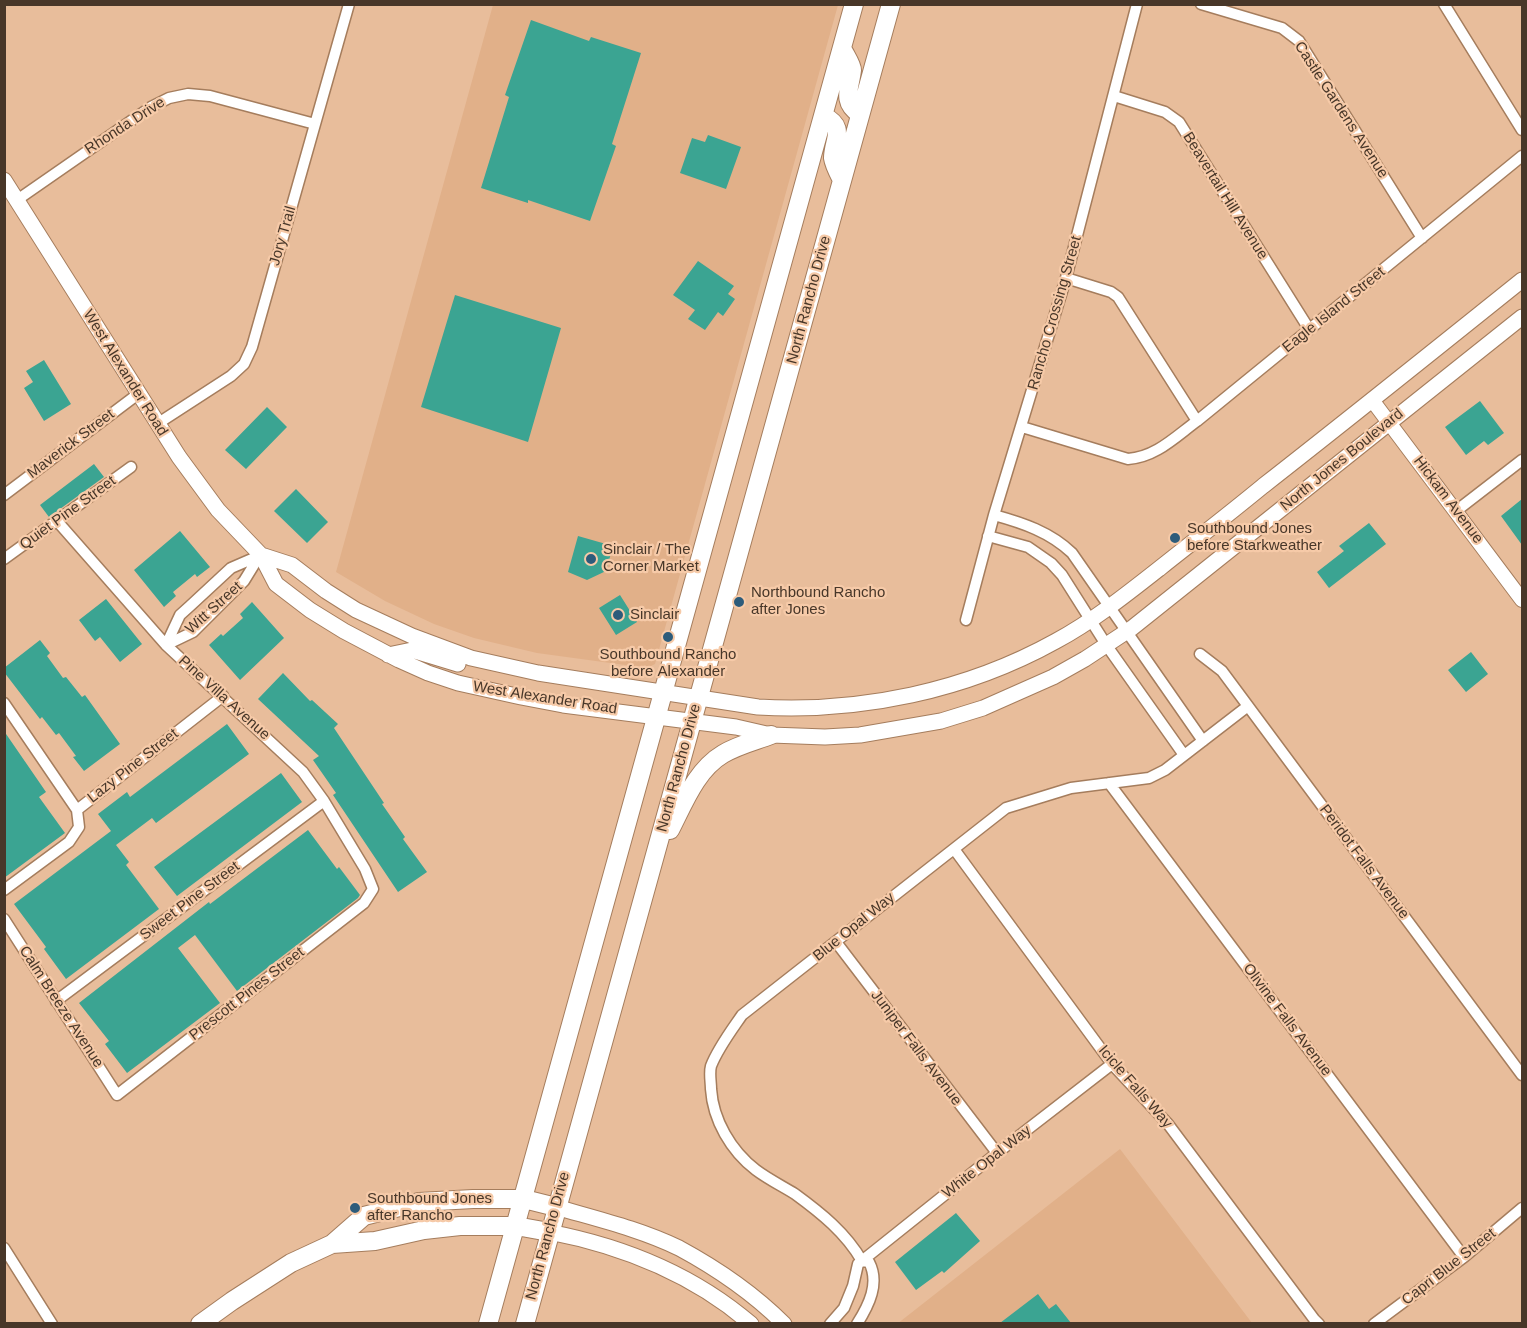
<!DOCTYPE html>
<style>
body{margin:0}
#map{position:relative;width:1527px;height:1328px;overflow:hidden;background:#e8bd9b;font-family:Arial,sans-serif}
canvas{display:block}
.frame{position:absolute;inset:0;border:6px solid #483729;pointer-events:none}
</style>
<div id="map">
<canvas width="1527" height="1328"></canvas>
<div class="frame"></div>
</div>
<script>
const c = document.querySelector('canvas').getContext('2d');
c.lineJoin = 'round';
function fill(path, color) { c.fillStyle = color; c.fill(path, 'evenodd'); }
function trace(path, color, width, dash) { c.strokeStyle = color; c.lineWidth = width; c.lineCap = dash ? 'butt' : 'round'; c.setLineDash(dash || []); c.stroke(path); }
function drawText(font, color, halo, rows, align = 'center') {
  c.font = font + ' Arial,sans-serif'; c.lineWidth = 4.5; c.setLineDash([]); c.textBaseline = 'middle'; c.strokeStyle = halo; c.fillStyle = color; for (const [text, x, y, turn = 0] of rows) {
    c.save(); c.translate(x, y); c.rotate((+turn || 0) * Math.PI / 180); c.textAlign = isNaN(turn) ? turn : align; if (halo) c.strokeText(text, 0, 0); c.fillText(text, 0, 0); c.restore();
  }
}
fill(new Path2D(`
 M493,5H838L655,664L647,668L537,653L474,638L434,624L385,601L336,572Z
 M1120,1149L1252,1323L897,1324Z`), '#e1b089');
fill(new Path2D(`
 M531,20L589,41L591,37L641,53L612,144L616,146L590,221L528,200V203L481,188L509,97L505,95Z
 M708,135L741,147L726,189L680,173L692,138L705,142Z
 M698,261L734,286L728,294L735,299L723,316L718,312L705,330L688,319L695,310L673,295Z
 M455,295L561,328L528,442L421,407Z
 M44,360L71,404L44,421L24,388L33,382L26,371Z
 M1480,401L1504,433L1488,445L1484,441L1466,455L1445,427Z
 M267,407L287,427L246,469L225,450Z
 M94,464L104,477L49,517L40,505Z
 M296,489L328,522L307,543L274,511Z
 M1522,499V545L1501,516Z
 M1369,523L1386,544L1329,588L1317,572L1344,551L1339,546Z
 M180,531L210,567L197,577L195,574L173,592L176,596L164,607L134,570Z
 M578,536L613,546L606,571L587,580L568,572Z
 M620,595L637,622L616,635L599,608Z
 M106,599L142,644L120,662L100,637L95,641L79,620Z
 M252,602L284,638L240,680L209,645L221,634L223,636L243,618L240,614Z
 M40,640L50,653L47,656L63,678L66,677L82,697L85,695L120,744L84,771L73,757L76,756L59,733L56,735L42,717L40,719L4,672V668Z
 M1471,652L1488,674L1466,692L1448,670Z
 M283,673L310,701L312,700L338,724L334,728L384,803L382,804L405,837L403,839L427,872L398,892L333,795L336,793L313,760L319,756L258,699Z
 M227,724L249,754L156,823L152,818L116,845L129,862L126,865L159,909L66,979L44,949L46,947L14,904L111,831L98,814L127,792L130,797Z
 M4,731L46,792L39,797L65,833L4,878Z
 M281,773L302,802L177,896L154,867Z
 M308,830L337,869L339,867L360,895L358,898L237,991L195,935L178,948L220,1003L127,1073L105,1044L109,1041L79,1003L209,902L210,904Z
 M956,1213L980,1241L944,1273L942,1271L916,1290L895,1262Z
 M1038,1294L1049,1309L1056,1304L1071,1323H1000Z`), '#3ba492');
const minor = new Path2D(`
 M1201,4L1282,28L1299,41L1422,238
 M1444,4L1522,130
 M1114,96L1165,112L1179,122L1309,329
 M17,200L151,107L169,98L188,94L210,96L315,124
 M1066,278L1111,292L1118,297L1197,421
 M157,424L231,376L244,364L252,347L349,4
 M1022,427L1128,459C1156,457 1175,437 1197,421L1522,156
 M4,495L138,394
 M1456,511L1522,460
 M994,515C1023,523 1050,532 1072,553L1203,741
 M988,536L1028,547L1051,563L1062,575L1107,646L1184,755
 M4,559L131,467
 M966,620L994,515L1066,278L1137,4
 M166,645L180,615L190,606L231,568L261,555
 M166,645L193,632L244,581L260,555
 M1200,654L1222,671L1522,1075
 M4,703L77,810
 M1109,783L1464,1257
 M954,849L1112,1064L1168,1124L1314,1319L1319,1324
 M4,890L69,842L79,827L77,810L223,696
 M4,919L117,1095L364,903L373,889L365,869L324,801L303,772L166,645L57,521
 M836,942L997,1153
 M56,1001L324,801
 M4,1248L52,1324
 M830,1324L844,1308L853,1286L858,1264L997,1153L1112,1064
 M857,1324C869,1305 880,1283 869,1262L862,1261C846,1233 821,1213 795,1194C782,1186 768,1179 756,1170C731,1151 713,1120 711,1089C711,1082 709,1073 711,1066C718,1048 731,1031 742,1015L1006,808L1071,788L1149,778L1165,770L1248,706
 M1374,1324L1464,1257L1522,1208`);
const tertiary = new Path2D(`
 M1372,400L1522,600`);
const secondary = new Path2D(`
 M4,180L179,457L218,510L261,555L276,584L310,610L344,631L399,660L428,673L458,683L521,697L563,705L736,727L771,735L825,737L860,735L941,721L983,708L1053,677L1085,659L1132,628L1522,317
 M261,555L292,565L326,591L356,610L412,636L471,658L538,673L758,707C860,713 966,691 1056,641C1093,621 1127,594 1160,568C1194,541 1229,514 1263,486C1350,418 1436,349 1522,280
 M388,655L412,650L458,664
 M556,1207C597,1219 640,1229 679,1248C716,1268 754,1294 784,1324
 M549,1232C622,1246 694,1275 751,1324`);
const primary = new Path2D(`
 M842,48C845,55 852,64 852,70C850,88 841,102 860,114
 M823,116C847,127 833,140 833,158C834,165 839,174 842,180
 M670,830C684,803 696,770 723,754C738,745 755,741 771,735
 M332,1244L375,1241L424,1230L460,1226H516L549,1232
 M200,1324L232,1301L291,1263L332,1244L364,1216L419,1202L473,1199H524L556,1207
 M488,1324L854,4
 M525,1324L891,4`);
trace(minor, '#a57d5d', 13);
trace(tertiary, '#a57d5d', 16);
trace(secondary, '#a57d5d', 17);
trace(primary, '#a57d5d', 20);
trace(minor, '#fff', 10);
trace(tertiary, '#fff', 14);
trace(secondary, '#fff', 15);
trace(primary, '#fff', 18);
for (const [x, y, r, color] of [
 [1175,538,6,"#2d5c7b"],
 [591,559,6,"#2d5c7b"],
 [739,602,6,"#2d5c7b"],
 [618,615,6,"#2d5c7b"],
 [668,637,6,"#2d5c7b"],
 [355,1208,6,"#2d5c7b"]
]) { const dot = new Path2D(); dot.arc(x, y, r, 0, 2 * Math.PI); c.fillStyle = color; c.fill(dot); trace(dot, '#f6caa8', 2); }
drawText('15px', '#483729', '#f6caa8', [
 ["Castle Gardens Avenue",1341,110,57],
 ["Rhonda Drive",125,126,-33],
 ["Beavertail Hill Avenue",1225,196,58],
 ["Jory Trail",283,236,-74],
 ["North Rancho Drive",809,300,-75],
 ["Eagle Island Street",1334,310,-39],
 ["Rancho Crossing Street",1055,313,-74],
 ["West Alexander Road",125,373,58],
 ["Maverick Street",71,444,-37],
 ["North Jones Boulevard",1342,460,-39],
 ["Hickam Avenue",1448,500,53],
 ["Quiet Pine Street",68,513,-36],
 ["Witt Street",214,608,-42],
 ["Pine Villa Avenue",224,698,42],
 ["West Alexander Road",545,698,9],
 ["Lazy Pine Street",133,766,-38],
 ["North Rancho Drive",679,768,-75],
 ["Peridot Falls Avenue",1364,862,53],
 ["Sweet Pine Street",190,901,-37],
 ["Blue Opal Way",854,927,-39],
 ["Prescott Pines Street",247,994,-38],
 ["Calm Breeze Avenue",61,1007,57],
 ["Olivine Falls Avenue",1287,1020,53],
 ["Juniper Falls Avenue",916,1048,53],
 ["Icicle Falls Way",1135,1087,49],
 ["White Opal Way",987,1162,-38],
 ["North Rancho Drive",548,1236,-75],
 ["Capri Blue Street",1449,1267,-38]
]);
drawText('15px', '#483729', '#f6caa8', [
 ["Southbound Jones",1187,529],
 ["before Starkweather",1187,546],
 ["Sinclair / The",603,550],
 ["Corner Market",603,567],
 ["Northbound Rancho",751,593],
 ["after Jones",751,610],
 ["Sinclair",630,615],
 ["Southbound Rancho",668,655,"center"],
 ["before Alexander",668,672,"center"],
 ["Southbound Jones",367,1199],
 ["after Rancho",367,1216]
], 'left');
</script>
